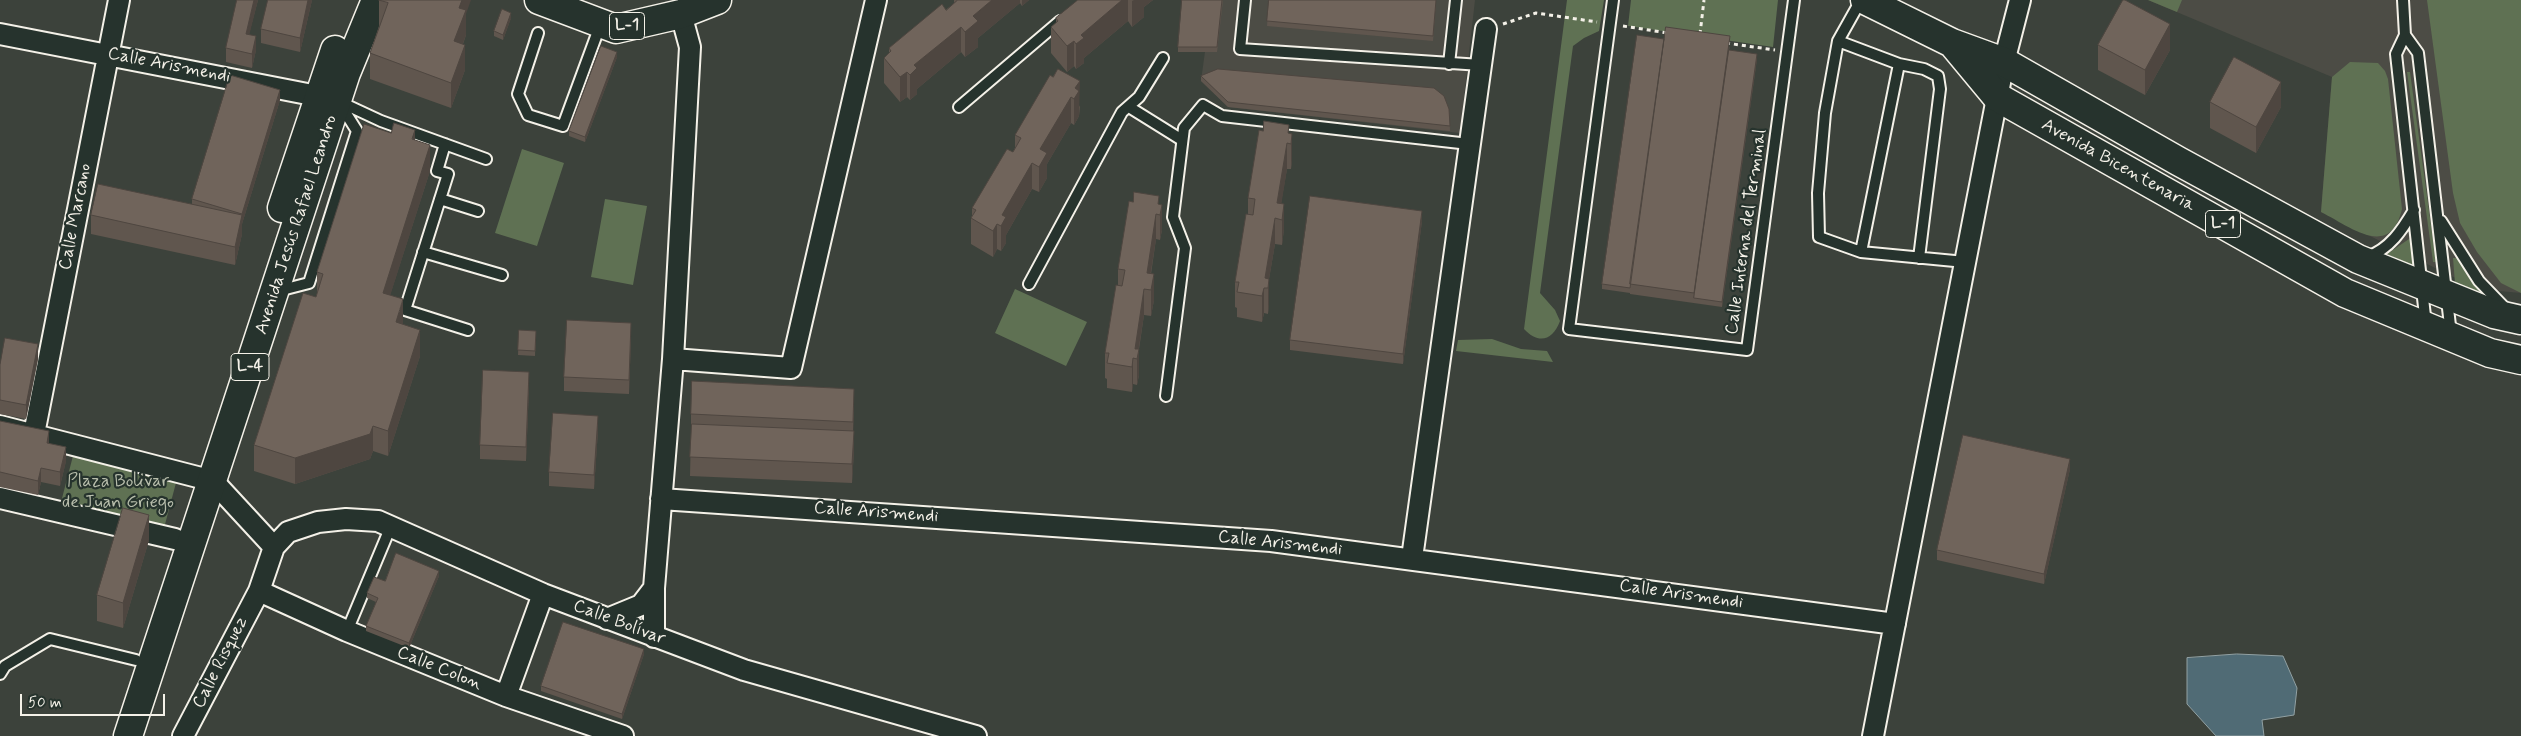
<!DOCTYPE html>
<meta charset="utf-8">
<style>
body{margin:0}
#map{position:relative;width:2521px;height:736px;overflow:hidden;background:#3c423b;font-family:Mynerve,sans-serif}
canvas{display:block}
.scale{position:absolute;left:20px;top:694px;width:145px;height:22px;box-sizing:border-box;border:2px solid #f4f1e8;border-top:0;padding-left:6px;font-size:15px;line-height:18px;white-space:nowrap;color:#f4f1e8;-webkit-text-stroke:4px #26332d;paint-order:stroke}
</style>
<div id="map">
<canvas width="2521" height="736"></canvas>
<div class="scale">50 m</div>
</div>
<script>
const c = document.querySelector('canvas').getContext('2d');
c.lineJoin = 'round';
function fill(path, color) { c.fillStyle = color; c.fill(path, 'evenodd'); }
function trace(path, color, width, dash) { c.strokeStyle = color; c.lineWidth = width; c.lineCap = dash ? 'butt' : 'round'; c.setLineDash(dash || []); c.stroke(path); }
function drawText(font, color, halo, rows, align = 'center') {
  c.font = font + ' Mynerve,sans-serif'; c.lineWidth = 4.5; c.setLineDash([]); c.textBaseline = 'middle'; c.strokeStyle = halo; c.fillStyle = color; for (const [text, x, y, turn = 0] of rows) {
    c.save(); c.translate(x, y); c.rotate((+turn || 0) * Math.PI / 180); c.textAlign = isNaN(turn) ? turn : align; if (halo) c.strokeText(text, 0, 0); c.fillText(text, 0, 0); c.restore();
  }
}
fill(new Path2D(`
 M1212,0H1475L1460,133L1228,107L1201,81Z
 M2148,0H2521V293L2478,289L2321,212L2332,77Z`), '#4c4c45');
fill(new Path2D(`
 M1567,0H1604L1599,31L1584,38L1573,46L1540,293L1555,310L1560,321C1553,340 1539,345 1524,329Z
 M1631,0H1778L1773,47L1628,26Z
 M2148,0H2182L2177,12Z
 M2427,0H2521V293L2501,283L2477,252L2460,223L2453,193Z
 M2350,62L2378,63L2385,71L2388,79L2402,209C2390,260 2351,227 2321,212L2332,77Z
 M2407,72H2410L2436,262H2433Z
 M522,149L564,163L537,246L495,233Z
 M605,199L647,206L633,285L591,277Z
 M2412,237L2415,267L2387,254Z
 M2453,258H2457L2482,293L2455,283Z
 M1015,289L1087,322L1066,366L995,333Z
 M1492,339L1521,349L1547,351L1553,362L1456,351L1458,340Z
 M74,452L177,479L163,532L60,506Z`), '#5f7153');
const water = new Path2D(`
 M2237,654L2283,656L2297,688L2294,715L2262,720L2264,736H2216L2187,704V658Z`);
fill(water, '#506b75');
trace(water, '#92a1a3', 1);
const lane = new Path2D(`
 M1245,0L1240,49L1481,65
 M1613,0L1569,329L1747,350L1794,0
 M1861,0L1838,41L1825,113L1818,193L1819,237L1861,252L1965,262
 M2403,0L2405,35
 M538,33L518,94L528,115L563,126L601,23
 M1838,41L1899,64L1861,252
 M1449,64L1456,0
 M1899,64L1924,69L1938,76L1940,89L1919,258
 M338,101L381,121L486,159
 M959,107L1060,21
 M1129,107L1182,140
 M445,144L437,171L448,174L405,310L468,330
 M440,199L478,211
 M2441,221L2479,281L2505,308
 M423,252L502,275
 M2367,257C2390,249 2402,230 2414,210
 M1029,284L1122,112L1139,97L1163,58
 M278,291L309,283L357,131L340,104
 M2426,325L2396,54L2405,35L2418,53L2451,334
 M1166,396L1185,248L1173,217L1184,128L1203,105L1222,116L1469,144
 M347,631L391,526
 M0,674L5,666L50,639L136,660`);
const street = new Path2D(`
 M0,34L333,99
 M673,359L791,368L876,0
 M0,426L213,481L274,547
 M34,434L119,0
 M0,498L175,539
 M661,499L1271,541L1895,624
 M1412,558L1486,29
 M259,591L347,631L506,696L623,736
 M607,619L641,605L654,588
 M654,637V588L673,359L690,47L681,14
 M506,696L543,594
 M183,736L259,591L274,547L288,532L318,522L346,519L378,521L543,594L744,670L976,736
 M1873,736L2004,62L2020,0`);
const primary = new Path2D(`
 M539,0L616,29L681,14L717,0
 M1865,0L1952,43L2004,62L2178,161L2358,259L2494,314L2521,320
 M1953,44L1997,97L2345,293L2490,353L2521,360
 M282,208L335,50
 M128,736L346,73L376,0`);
trace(lane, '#f4f1e8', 14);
trace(street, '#f4f1e8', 24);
trace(primary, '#f4f1e8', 31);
trace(new Path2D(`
 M1503,24L1536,13L1597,22
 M1623,26L1668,33
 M1700,34L1704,0
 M1726,43L1775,50`), '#f4f1e8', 3, [4, 4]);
trace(lane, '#26332d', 10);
trace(street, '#26332d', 20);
trace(primary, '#26332d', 28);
fill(new Path2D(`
 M237,0H258L249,34L256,50L252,68L226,62V48Z
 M268,0H312L300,52L261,43V29Z
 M379,0L466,14V35L463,44L465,70L451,108L370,79V53L379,26Z
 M954,0H1029L1022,6L1020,3L978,38V47L965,57L961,52L917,89V94L910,100L907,97L900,102L884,83V58L889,53V48L946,10L954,3Z
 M1078,0H1153L1144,7V17L1132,27L1128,21L1084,58V63L1076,69L1074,66L1067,72L1051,53V27L1056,23V18Z
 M1223,0L1217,52H1178V47Z
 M1269,0H1436L1433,41L1267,26Z
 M511,18L503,40L494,36V31Z
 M2098,45L2170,50L2145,95L2098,70Z
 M1730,46L1729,50L1757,59L1722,307L1630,294V293L1602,289V284Z
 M617,57L585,142L569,136V131Z
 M1058,69L1080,107L1079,116L1074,125L1071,123L1047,164V178L1039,192L1032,189L1006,235V243L1001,251L997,249L993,257L971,244V218L972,216V208L1013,152L1015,148V135Z
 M1201,76L1449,109L1450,131L1228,107L1201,81Z
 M280,100L242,224V234L235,265L91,234V215L192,204V199Z
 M2210,102L2281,107L2256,153L2210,128Z
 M1263,131L1292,134V160L1291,169H1287L1281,203L1284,229L1282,245L1275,244L1269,279V304L1268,314L1264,313L1262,322L1237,317V308L1235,307V282L1248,214V198Z
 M415,140L430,171L390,295L403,325L420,356L388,456L373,451L370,459L295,484L254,471V445L317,294V272Z
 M1159,204L1162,205V230L1160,240L1156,239L1151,274L1154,300L1151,316L1144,315L1139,349V375L1137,385L1133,384L1132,392L1107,388V379L1105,378V353L1118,285V269Z
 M1422,221L1403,364L1290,350V340Z
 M519,330L536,331L535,356L518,355Z
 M631,337L629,394L564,391V377Z
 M38,359L26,419L0,414V365Z
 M529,387L526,461L480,459V445Z
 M854,408L853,431L854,450L852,483L690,476L691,433V414Z
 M0,421L49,443L66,461L60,486L41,482L38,495L0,487Z
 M598,430L594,489L549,486V472Z
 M2070,469L2044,584L1937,560V550Z
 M149,540L123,628L97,621V595Z
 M439,576L409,648L366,631V626L376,602L367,598V593L385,581Z
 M644,654L622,719L541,691V686Z`), '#60564e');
fill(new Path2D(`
 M254,0H258L246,48V34Z
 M308,0H312L300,52V38Z
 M462,0H471L466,14V35L454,67V41L459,8Z
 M992,0H1020V3L978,38V47L965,57V32L973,16Z
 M1022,0H1029L1022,6Z
 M1122,0H1128V21L1084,58V63L1076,69V44L1081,35Z
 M1134,0H1153L1144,7V17L1132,27V1Z
 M511,13V18L503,40V35Z
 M2170,24V50L2145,95V70Z
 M961,27V52L917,89V94L910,100V75L914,65Z
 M256,36V50L252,68V54Z
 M1074,41V66L1067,72V46Z
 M465,45V70L451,108V83Z
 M617,52V57L585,142V137Z
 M1757,54V59L1722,307V302Z
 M907,72V97L900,102V77Z
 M1080,81L1079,116L1074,125V99L1075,88Z
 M2281,82V107L2256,153V127Z
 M280,90V100L242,224V234L235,265V247L242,214Z
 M1071,97V123L1047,164V178L1039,192V167L1040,149Z
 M415,130V155L412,139Z
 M1292,134V160L1291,169V144Z
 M1287,143V169L1279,219L1277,203Z
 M430,145V171L383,318V293Z
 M1032,163V189L1006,235V243L1001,251V226L1002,215Z
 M1284,204V229L1282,245V220Z
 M1162,205V230L1160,240V215Z
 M1422,211V221L1403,364V354Z
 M1156,214V239L1148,290L1147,273Z
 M1275,218V244L1269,279V304L1268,314V288L1265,278Z
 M997,224V249L993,257V231Z
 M1154,274V300L1151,316V290Z
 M1264,288V313L1262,322V296Z
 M1144,289V315L1137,359L1135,349Z
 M403,299V325L396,322Z
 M631,323V337L629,394V380Z
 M420,330V356L388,456V431Z
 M38,344V359L26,419V405Z
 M1139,349V375L1137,385V359Z
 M1133,358V384L1132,392V367Z
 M529,372V387L526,461V447Z
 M854,389V408L853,440V422Z
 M598,416V430L594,489V475Z
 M373,426V451L370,459L295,484V458Z
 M49,431V445L47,443Z
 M854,431V450L852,483V464Z
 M66,447V461L60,486V472Z
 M2070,459V469L2044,584V574Z
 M41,468V482L38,495V481Z
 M149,515V540L123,628V603Z
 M439,571V576L409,648V643Z
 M644,649V654L622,719V714Z`), '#4e4640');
const building = new Path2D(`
 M237,0H254L246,34L256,36L252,54L226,48Z
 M268,0H308L300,38L261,29Z
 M379,0H462L459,8L466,10L454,41L465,45L451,83L370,53L388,3Z
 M958,0H992L973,16L978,21L965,32L961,27L914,65L917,68L910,75L907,72L900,77L884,58L891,51L889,48L942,4L946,10Z
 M1078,0H1122L1081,35L1084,38L1076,44L1074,41L1067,46L1051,27L1058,21L1056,18Z
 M1182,0H1222L1217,47H1178Z
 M1269,0H1436L1433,36L1267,21Z
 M2123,0H2125L2170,24L2145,70L2098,45Z
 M502,9L511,13L503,35L494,31Z
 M1666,27L1730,36L1694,293L1630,284Z
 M1637,35L1664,39L1630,288L1602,284Z
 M601,46L617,52L585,137L569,131Z
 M1729,50L1757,54L1722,302L1694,298Z
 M2234,57L2281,82L2256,127L2210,102Z
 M1058,69L1080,81L1075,88L1079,91L1074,99L1071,97L1040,149L1047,153L1039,167L1032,163L1002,215L1006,217L1001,226L997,224L993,231L971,218L976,210L972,208L1007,149L1013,152L1021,138L1015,135L1050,75L1053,77Z
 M1218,69L1434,88L1444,96L1449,109L1450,126L1228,102L1201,76Z
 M230,75L280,90L242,214L192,199Z
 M1264,121L1289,125L1288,133L1292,134L1291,144L1287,143L1277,203L1284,204L1282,220L1275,218L1265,278L1269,279L1268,288H1264L1262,296L1237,292L1239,282H1235L1246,214L1253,215L1255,199L1248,198L1259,130L1263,131Z
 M394,123L415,130L412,139L430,145L383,293L403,299L396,322L420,330L388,431L373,426L370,434L295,458L254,445L303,293L316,297L323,274L317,272L364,124L391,133Z
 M98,184L242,215L235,247L91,215Z
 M1134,192L1159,196L1158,204L1162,205L1160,215L1156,214L1147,273L1154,274L1151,290L1144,289L1135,349H1139L1137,359L1133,358L1132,367L1107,363L1109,353H1105L1116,285L1122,286L1125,270L1118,269L1129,201L1133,202Z
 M1310,196L1422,211L1403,354L1290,340Z
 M567,320L631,323L629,380L564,377Z
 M519,330L536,331L535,351L518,350Z
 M5,338L38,344L26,405L0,400V365Z
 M483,370L529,372L526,447L480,445Z
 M692,381L854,389L853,422L691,414Z
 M553,413L598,416L594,475L549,472Z
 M0,421L49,431L47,443L66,447L60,472L41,468L38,481L0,472Z
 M692,424L854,431L852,464L690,457Z
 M1963,435L2070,459L2044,574L1937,550Z
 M123,508L149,515L123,603L97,595Z
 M396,553L439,571L409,643L366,626L378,598L367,593L374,577L385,581Z
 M563,622L644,649L622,714L541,686Z`);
fill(building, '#70645b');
trace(building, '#4e4640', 1);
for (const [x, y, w] of [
 [627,26,35],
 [2223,224,35],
 [250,367,38]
]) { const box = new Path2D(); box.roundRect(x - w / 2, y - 13.5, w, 27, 4); c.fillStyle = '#26332d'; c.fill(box); trace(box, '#f4f1e8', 1); }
drawText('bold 16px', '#f4f1e8', null, [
 ["L-1",627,26],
 ["L-1",2223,224],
 ["L-4",250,367]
]);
drawText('18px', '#f4f1e8', '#26332d', [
 ["Calle Arismendi",169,66,11],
 ["Avenida Bicentenaria",2118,166,29],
 ["Calle Marcano",76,217,-79],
 ["Avenida Jesús Rafael Leandro",297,225,-72],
 ["Calle Interna del Terminal",1747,232,-82],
 ["Calle Arismendi",876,513,4],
 ["Calle Arismendi",1280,544,6],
 ["Calle Arismendi",1681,595,8],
 ["Calle Bolívar",619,623,21],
 ["Calle Risquez",221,663,-63],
 ["Calle Colon",439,669,22]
]);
drawText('18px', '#b8beac', '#26332d', [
 ["Plaza Bolivar",118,482],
 ["de Juan Griego",118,503]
]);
</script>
